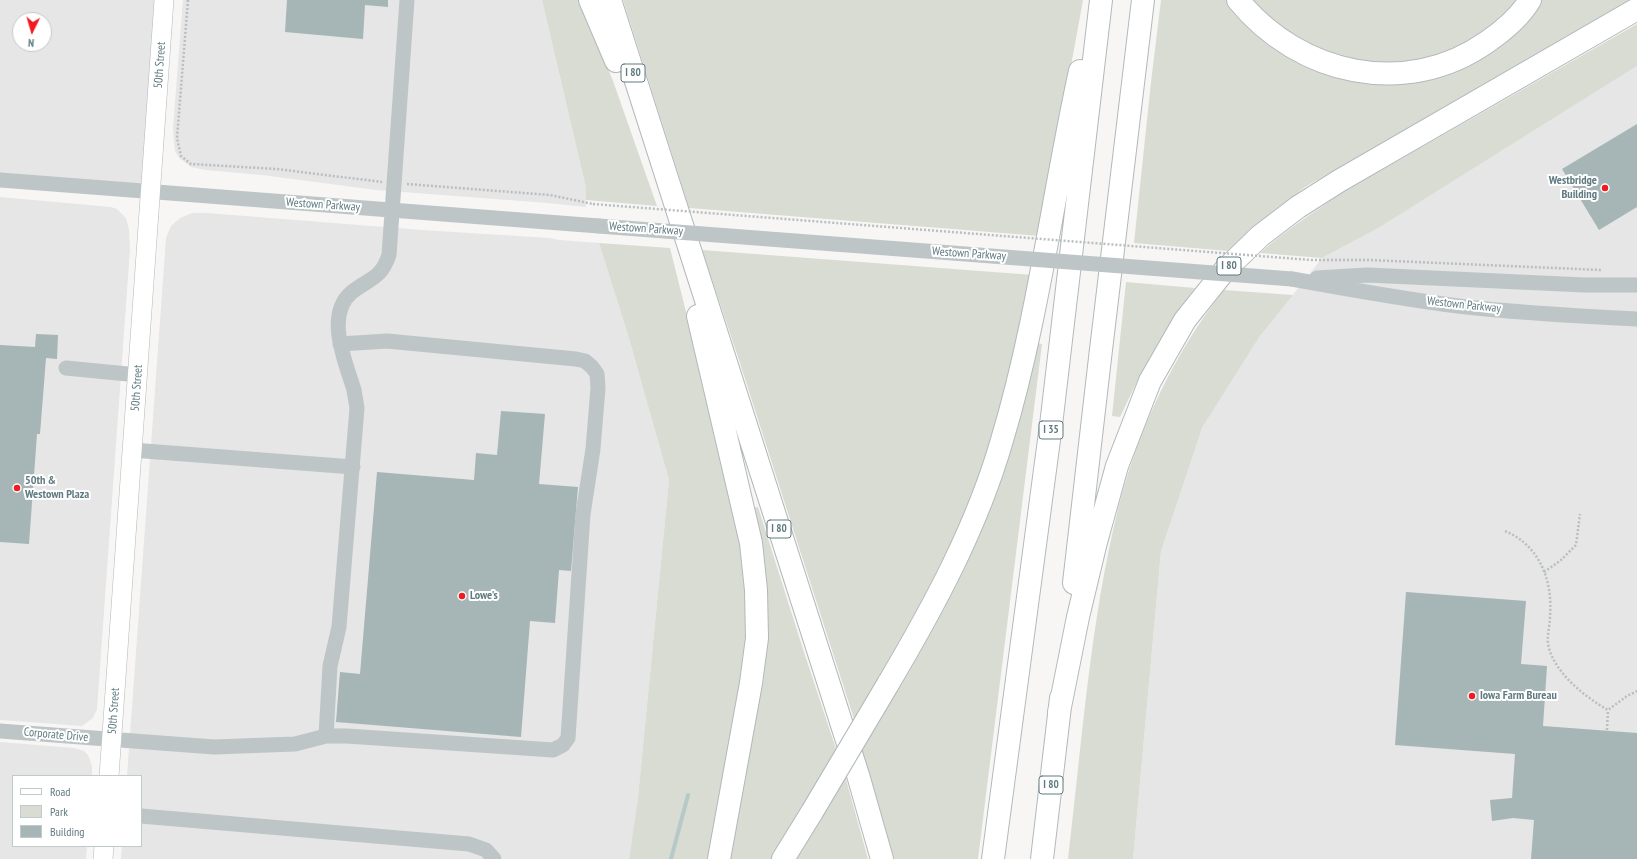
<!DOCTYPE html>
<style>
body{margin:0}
#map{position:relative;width:1637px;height:859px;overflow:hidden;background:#f7f6f4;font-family:"PT Sans Narrow",sans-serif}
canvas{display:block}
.legend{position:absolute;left:12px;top:775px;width:130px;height:72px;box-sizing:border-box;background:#fff;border:1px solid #bfcacd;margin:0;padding:5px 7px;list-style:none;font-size:12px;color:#607b81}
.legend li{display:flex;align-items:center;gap:8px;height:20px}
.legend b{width:20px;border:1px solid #bfcacd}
.north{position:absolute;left:12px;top:12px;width:40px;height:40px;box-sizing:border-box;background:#fff;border:1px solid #bfcacd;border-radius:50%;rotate:185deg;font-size:11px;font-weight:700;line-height:16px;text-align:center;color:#607b81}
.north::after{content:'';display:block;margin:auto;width:14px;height:18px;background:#f11a20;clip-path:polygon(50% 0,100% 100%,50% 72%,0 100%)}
</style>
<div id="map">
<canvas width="1637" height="859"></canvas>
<ul class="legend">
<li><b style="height:5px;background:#fff"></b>Road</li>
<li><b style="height:11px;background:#d9dcd2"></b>Park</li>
<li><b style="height:11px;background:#a6b5b6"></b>Building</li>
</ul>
<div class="north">N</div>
</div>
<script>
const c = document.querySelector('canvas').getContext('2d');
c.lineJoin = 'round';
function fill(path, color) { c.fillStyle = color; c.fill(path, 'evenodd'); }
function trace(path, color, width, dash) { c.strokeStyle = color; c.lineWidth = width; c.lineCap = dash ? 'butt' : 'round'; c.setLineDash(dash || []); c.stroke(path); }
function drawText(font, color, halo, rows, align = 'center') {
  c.font = font + ' "PT Sans Narrow",sans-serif'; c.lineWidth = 4; c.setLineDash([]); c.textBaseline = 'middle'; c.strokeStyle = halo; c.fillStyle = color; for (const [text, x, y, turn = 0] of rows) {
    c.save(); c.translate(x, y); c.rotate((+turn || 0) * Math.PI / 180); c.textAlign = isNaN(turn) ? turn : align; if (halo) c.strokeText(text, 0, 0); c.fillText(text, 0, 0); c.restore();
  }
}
fill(new Path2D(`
 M0,0H164L150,192L0,180ZM20,20H44V44H20Z
 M183,0H542L586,188V207L548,203L376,190L262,175L205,170L191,167L179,158L175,151L174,143L173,128Z
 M1637,66V859H1133L1161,551L1202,428L1260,336L1322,258L1380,227Z
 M0,197L111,207L117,209L126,218L129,230L130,249L97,709L93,718L82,726L0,720Z
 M192,213H207L422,230L550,238L559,240L599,243L628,335L669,480L638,797L629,859H121L122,846H141V776H127L165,252L166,238L171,226L180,218Z
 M0,742L74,748L84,751L88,755L92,766V776H13V846H87L86,859H0Z`), '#e5e6e5');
fill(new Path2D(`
 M542,0H580L613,81L657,206L586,200V188Z
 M623,0H1083L1040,236L689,208Z
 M1161,0H1230L1273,42L1418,80L1540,0H1629L1305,187L1248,232L1229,251L1134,243L1151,82Z
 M1249,0H1520L1492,29L1431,61L1383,66L1329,54L1305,43L1282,28Z
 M1637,24V66L1380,227L1322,258L1260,253C1286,230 1314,212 1342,193Z
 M599,243L670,248L725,467L745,568L747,653L712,859H629L638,797L669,480L628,335Z
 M702,250L1033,275L1025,327L968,522L855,722L738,357Z
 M1126,282L1195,288C1166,328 1141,371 1120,417L1112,416Z
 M1224,290L1293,295L1260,336L1202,428L1161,551L1133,859H1068C1082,742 1090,623 1118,509C1138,430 1174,353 1224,290Z
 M1031,342L1042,344L978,859H894L873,786L860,746L915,652Z
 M758,507L802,646L837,752L773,859H730L750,748L752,508Z
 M844,772L868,859H794Z`), '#d9dcd2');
trace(new Path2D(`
 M671,859L688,795`), '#b5c9c9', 4);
fill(new Path2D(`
 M287,0H388V7L365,5L363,39L285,32Z
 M1637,124V207L1599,230L1562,169Z
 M36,334L58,335L57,359L46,358L40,434H37L29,544L0,542V345L35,347Z
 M501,411L545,414L539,484L578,487L571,571L559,570L555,623L530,621L521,737L336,722L340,672L360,674L377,472L474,480L476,453L497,455Z
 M1406,592L1526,601L1521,664L1547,666L1543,726L1637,733V859H1531L1534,820L1513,818L1492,821L1490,800L1512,798L1515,754L1395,745Z`), '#a6b5b6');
const major = new Path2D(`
 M109,776L164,0
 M103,859L104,846`);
const highway = new Path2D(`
 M590,0L616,61
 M610,0L858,775L882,859
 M1238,0C1299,75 1406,99 1487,42C1503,31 1520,17 1530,0
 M698,316L751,543L756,590L757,638L751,683L719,859
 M1074,583L1100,358L1143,0
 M888,684C934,606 977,527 1002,440C1038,320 1053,194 1080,71
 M1059,712L1078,617L1096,542L1117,466L1150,381L1185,320L1225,270L1260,236L1298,207L1339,181L1637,9
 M783,859L812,812
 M993,859L1051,425L1101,0
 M1042,859L1061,698`);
trace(major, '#b0b9bb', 20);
trace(highway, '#b2b9bb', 24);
trace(new Path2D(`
 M188,0L177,138L181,156L191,164L277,169L382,182
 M407,184L550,195L593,204
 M1311,260H1370L1601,270
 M1505,531C1539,545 1553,580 1550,616C1550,625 1547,635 1548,644C1553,672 1585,697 1608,710L1627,696L1637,691
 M1544,572L1560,561L1576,545L1580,514
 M1607,730L1608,710`), '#b9bec0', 2.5, [2, 2]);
trace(new Path2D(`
 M0,180L599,226
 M1317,278L1367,275L1585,285H1637
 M1292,279C1347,289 1402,299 1458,306C1517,313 1577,316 1637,319
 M66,368L138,375
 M132,450L353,467
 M0,731L214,747L295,744L326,736H347L553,750L563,745L568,738L583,514L593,449L598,388L597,374L592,367L585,361L576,359L387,341L340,344
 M326,736L330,666L339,627L357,408C356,402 355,396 354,390C346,363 324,315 352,292C370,278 381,279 389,255L407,0
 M141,816L469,844L486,850L494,859`), '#bdc5c6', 15);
trace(major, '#fff', 19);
trace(highway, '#fff', 22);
const highwayBridge = new Path2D(`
 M812,812L888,684`);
trace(highwayBridge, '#b2b9bb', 24, []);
trace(new Path2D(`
 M593,204L1311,260`), '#b9bec0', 2.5, [2, 2]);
trace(new Path2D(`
 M599,226L1292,279`), '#bdc5c6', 15);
trace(highwayBridge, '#fff', 22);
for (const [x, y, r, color] of [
 [1605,188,4,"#f11a20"],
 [17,488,4,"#f11a20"],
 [462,596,4,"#f11a20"],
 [1472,696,4,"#f11a20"]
]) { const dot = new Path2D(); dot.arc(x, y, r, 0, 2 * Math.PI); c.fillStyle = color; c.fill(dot); trace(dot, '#fff', 1.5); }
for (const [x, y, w] of [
 [633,73,24],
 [1229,266,24],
 [1051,430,24],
 [779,529,24],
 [1051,785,24]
]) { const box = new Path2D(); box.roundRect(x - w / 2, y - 9, w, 18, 3); c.fillStyle = '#fff'; c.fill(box); trace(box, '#607b81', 1); }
drawText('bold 11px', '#607b81', null, [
 ["I 80",633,73],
 ["I 80",1229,266],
 ["I 35",1051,430],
 ["I 80",779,529],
 ["I 80",1051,785]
]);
drawText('12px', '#607b81', '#fff', [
 ["50th Street",160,65,-86],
 ["Westown Parkway",323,205,4],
 ["Westown Parkway",646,229,4],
 ["Westown Parkway",969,254,4],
 ["Westown Parkway",1464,305,6],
 ["50th Street",137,388,-86],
 ["50th Street",114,711,-86],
 ["Corporate Drive",56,735,5]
]);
drawText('bold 12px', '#607b81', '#fff', [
 ["Westbridge",1597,181,"right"],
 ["Building",1597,195,"right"],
 ["50th &",25,481],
 ["Westown Plaza",25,495],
 ["Lowe's",470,596],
 ["Iowa Farm Bureau",1480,696]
], 'left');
</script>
